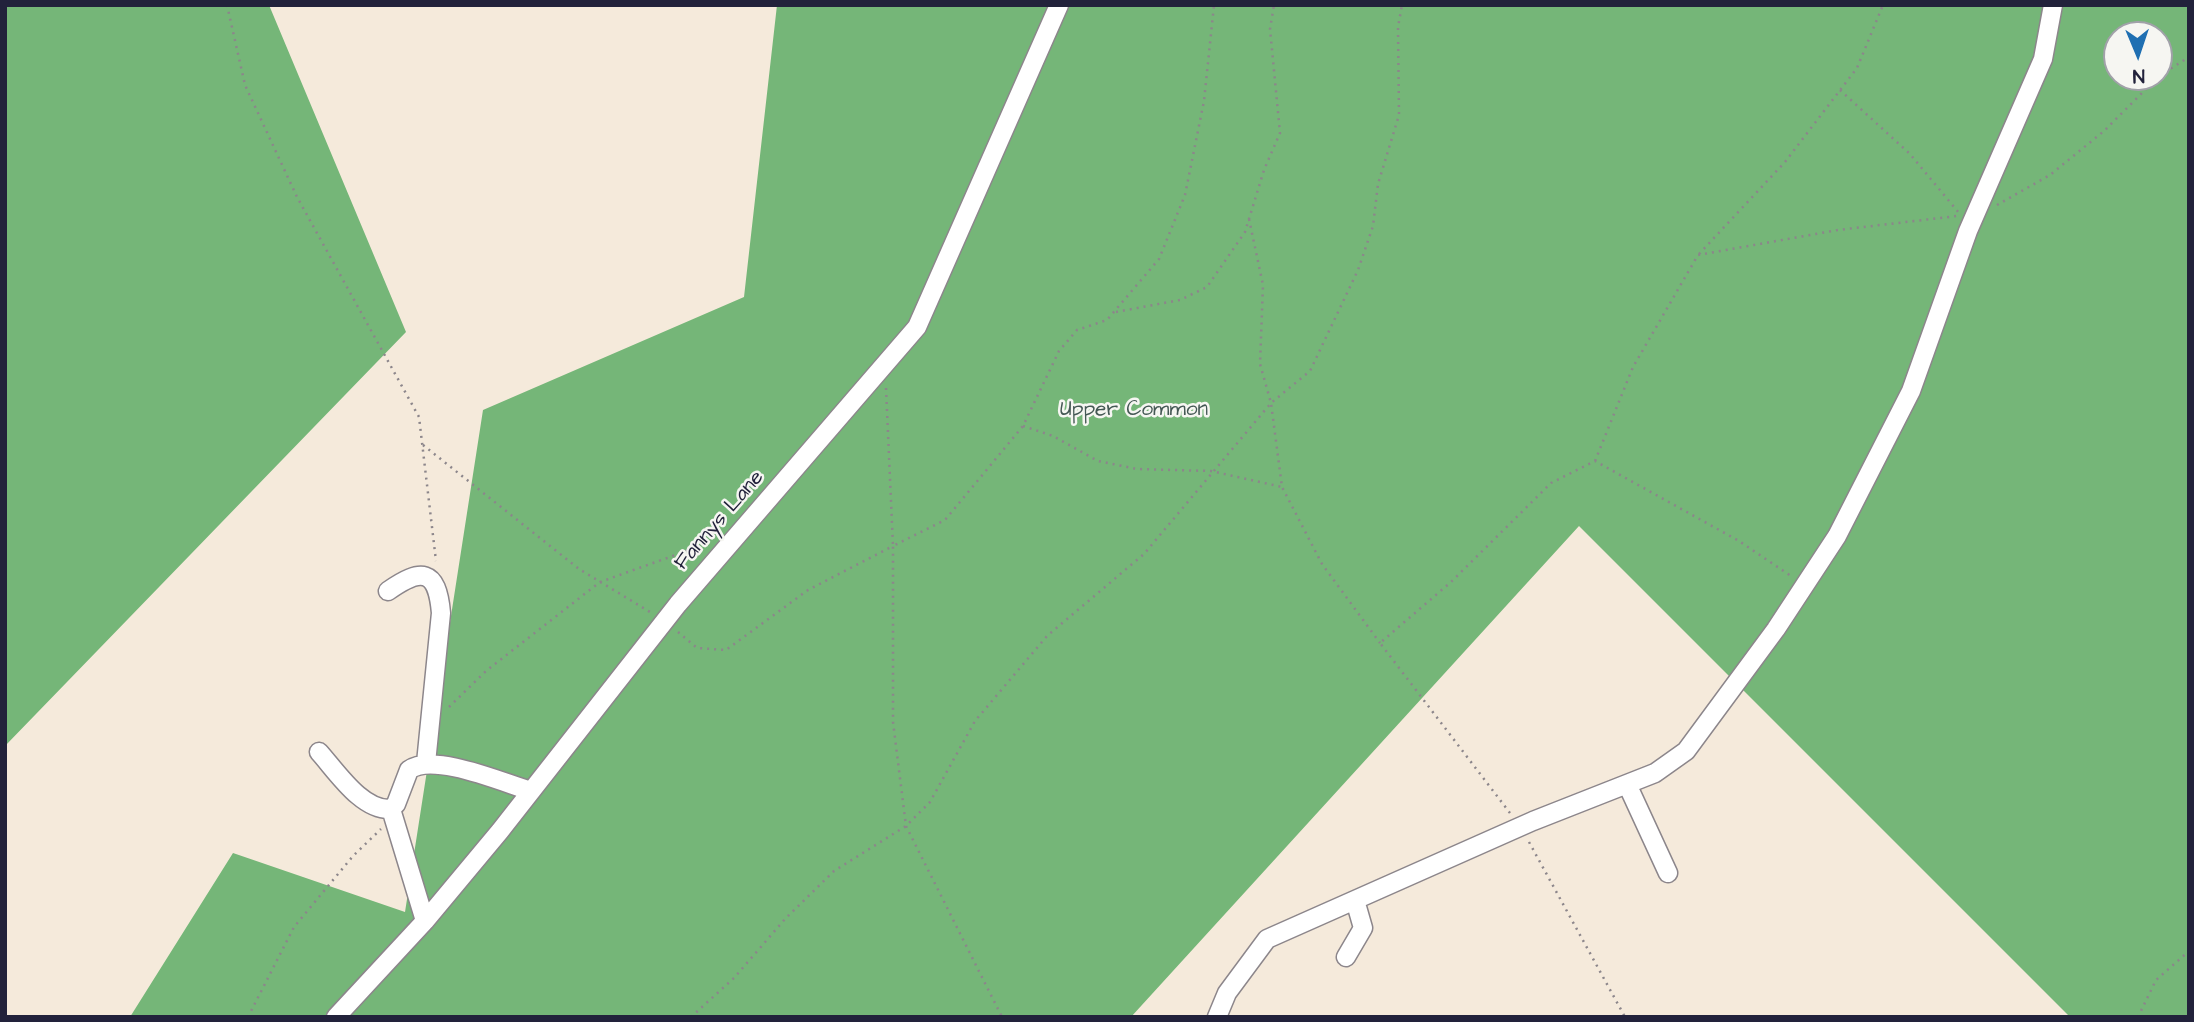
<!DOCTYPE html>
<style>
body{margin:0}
#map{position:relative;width:2194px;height:1022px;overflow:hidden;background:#f5eadb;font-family:"Architects Daughter",sans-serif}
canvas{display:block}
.frame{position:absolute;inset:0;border:7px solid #22223b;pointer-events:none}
.north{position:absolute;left:2103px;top:21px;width:70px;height:70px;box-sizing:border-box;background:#f6f6f2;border:2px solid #a1a1a9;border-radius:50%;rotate:178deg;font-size:19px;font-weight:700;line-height:28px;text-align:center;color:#22223b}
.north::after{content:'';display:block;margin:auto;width:24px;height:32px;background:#1f6fb2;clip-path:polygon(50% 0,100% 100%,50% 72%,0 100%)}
</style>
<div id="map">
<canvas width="2194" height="1022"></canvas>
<div class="frame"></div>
<div class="north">N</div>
</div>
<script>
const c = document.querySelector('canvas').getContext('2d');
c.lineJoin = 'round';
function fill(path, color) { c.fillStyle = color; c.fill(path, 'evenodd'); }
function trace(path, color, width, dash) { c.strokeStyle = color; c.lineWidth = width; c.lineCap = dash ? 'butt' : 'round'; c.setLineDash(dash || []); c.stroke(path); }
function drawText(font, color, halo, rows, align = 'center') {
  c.font = font + ' "Architects Daughter",sans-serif'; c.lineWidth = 5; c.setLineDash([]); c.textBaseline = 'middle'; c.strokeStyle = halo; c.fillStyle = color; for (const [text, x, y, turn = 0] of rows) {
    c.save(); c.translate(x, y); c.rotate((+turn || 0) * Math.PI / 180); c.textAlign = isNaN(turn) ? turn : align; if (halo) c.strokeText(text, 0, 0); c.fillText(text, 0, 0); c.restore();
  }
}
fill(new Path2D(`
 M5,5H269L406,332L5,746Z
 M777,5H2189V1017H2070L1579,526L1131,1017H130L233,853L405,912L483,410L744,297ZM2117,35H2159V77H2117Z`), '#75b678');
const minor = new Path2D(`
 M388,591C421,568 437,568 441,613L426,763
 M319,752C337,772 362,811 391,809L396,804L409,770C433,752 504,783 531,791
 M1627,784L1668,873
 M391,809L425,921
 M1346,957L1363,928L1355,900
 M336,1017L425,921L500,831L678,604L917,327L1059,5
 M1217,1017L1227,993L1267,939L1533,821L1655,773L1686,751L1776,629L1837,536L1911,391L1968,231L2043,59L2053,5`);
trace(minor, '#8c868b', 21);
trace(new Path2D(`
 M227,5L245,85L297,197L419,417L436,561
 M2159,76L2189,57
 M1840,90L1910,154L1959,213
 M1997,205L2050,175L2104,131L2158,77
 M1249,219L1263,285L1260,364L1271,403L1282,487L1322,564L1380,643
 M1699,254L1785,162L1857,68L1883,5
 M1116,312L1180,300L1207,287L1245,232L1264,170L1280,133L1270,29L1274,5
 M886,388L893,546L945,520L1023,426L1059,351L1077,330L1107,320L1159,259L1185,195L1204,101L1214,5
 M1023,426L1053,436L1098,461L1137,469L1211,471L1282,487
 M423,445L579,569L650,612
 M1595,461L1633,367L1698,255L1838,230L1957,216
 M678,632L697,648L726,650L808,590L893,546V722L906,826L1002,1017
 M449,707L486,671L600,582L709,543
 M1510,813L1380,643L1451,582L1551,483L1595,461L1739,541L1791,576
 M1529,842L1625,1017
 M248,1017L294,927L353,856L381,829
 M691,1017L734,978L785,919L834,871L906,826L930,802L975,721L1047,636L1144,554L1271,403L1310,371L1358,270L1373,226L1378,184L1399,115L1398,27L1402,5
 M2138,1017L2156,980L2189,951`), '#8c868b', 2.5, [2, 5]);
trace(minor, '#fff', 18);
drawText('21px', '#445854', '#f6f6f2', [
 ["Upper Common",1134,411]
]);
drawText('21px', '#22223b', '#f6f6f2', [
 ["Fannys Lane",720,521,-49]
]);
</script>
